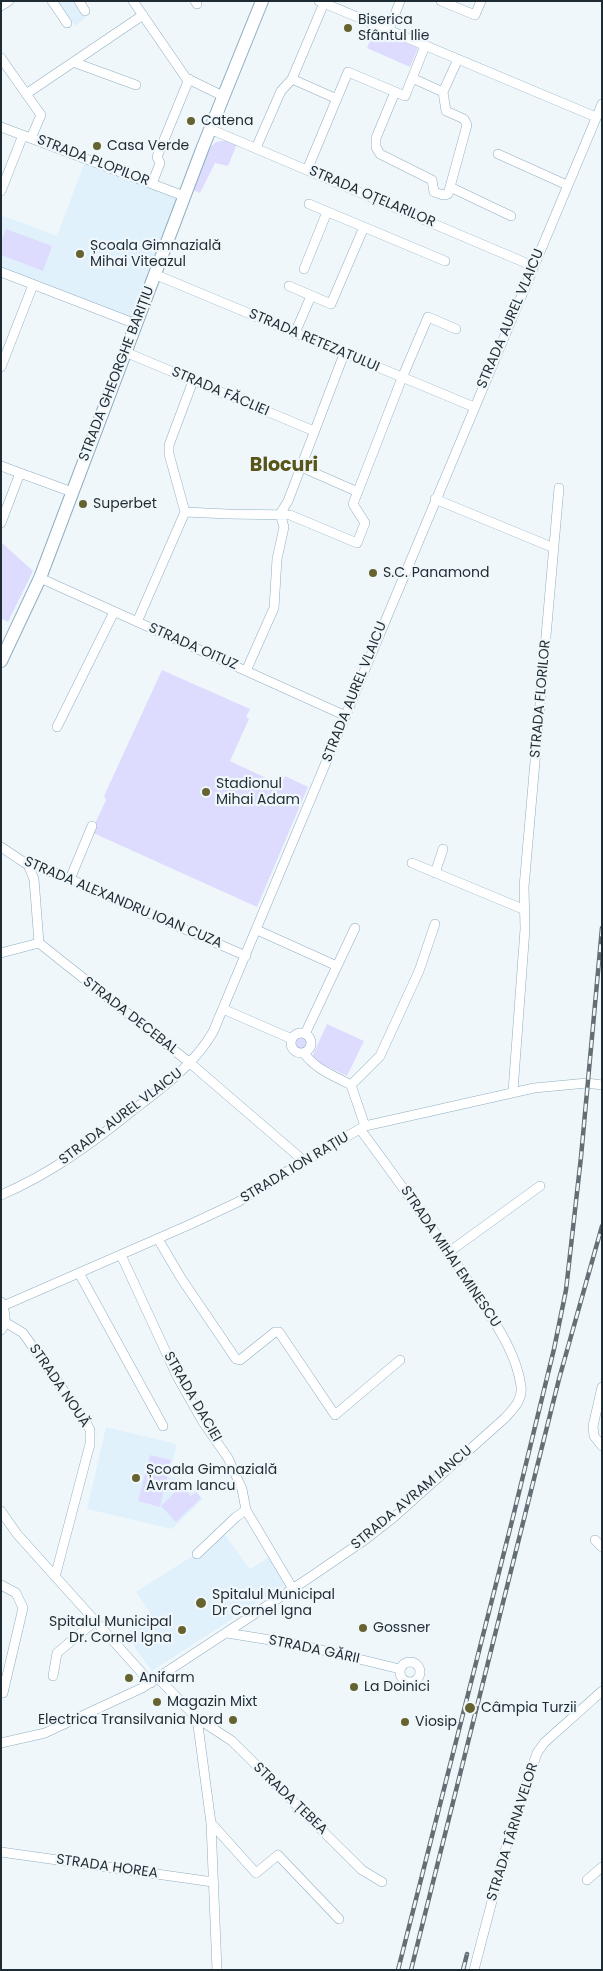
<!DOCTYPE html>
<meta charset="utf-8">
<style>
body{margin:0}
#map{position:relative;width:603px;height:1971px;overflow:hidden;background:#f0f7fb;font-family:Poppins,sans-serif}
canvas{display:block}
.frame{position:absolute;inset:0;border:2px solid #1e2b33;pointer-events:none}
</style>
<div id="map">
<canvas width="603" height="1971"></canvas>
<div class="frame"></div>
</div>
<script>
const c = document.querySelector('canvas').getContext('2d');
c.lineJoin = 'round';
function fill(path, color) { c.fillStyle = color; c.fill(path, 'evenodd'); }
function trace(path, color, width, dash) { c.strokeStyle = color; c.lineWidth = width; c.lineCap = dash ? 'butt' : 'round'; c.setLineDash(dash || []); c.stroke(path); }
function drawText(font, color, halo, rows, align = 'center') {
  c.font = font + ' Poppins,sans-serif'; c.lineWidth = 4.5; c.setLineDash([]); c.textBaseline = 'middle'; c.strokeStyle = halo; c.fillStyle = color; for (const [text, x, y, turn = 0] of rows) {
    c.save(); c.translate(x, y); c.rotate((+turn || 0) * Math.PI / 180); c.textAlign = isNaN(turn) ? turn : align; if (halo) c.strokeText(text, 0, 0); c.fillText(text, 0, 0); c.restore();
  }
}
fill(new Path2D(`
 M57,1H73L86,18L75,26Z
 M84,164L178,198L134,320L1,271V221L3,216L57,236Z
 M106,1427L177,1444L169,1476L185,1480L203,1499L172,1529L87,1509Z
 M225,1535L250,1569L269,1557L286,1584L152,1671L125,1634L151,1614L136,1592Z`), '#e1f1fc');
fill(new Path2D(`
 M375,29L418,48L410,67L367,48Z
 M227,140L237,144L228,166L215,163L200,193L193,190L208,149L216,142Z
 M6,229L52,246L43,271L1,255V243Z
 M1,542L33,571L8,622L1,618Z
 M162,670L250,709L246,717L249,719L230,761L281,785L285,776L308,787L257,907L91,832L106,800L104,796Z
 M327,1024L364,1041L347,1076L311,1059Z
 M294 1043a8 8 0 1 1 16 0a8 8 0 1 1-16 0Z
 M150,1455L171,1460L160,1507L138,1501Z
 M181,1486L191,1496L196,1492L201,1498L176,1522L161,1506Z`), '#dedcfe');
const street = new Path2D(`
 M52,1L67,23
 M79,1L85,11
 M133,1L186,78L223,96
 M195,1L197,4
 M319,1L596,117
 M441,1L475,15L481,1
 M324,3L292,79L337,99
 M1,6L9,1
 M389,30L400,1
 M1,58L41,115L31,138
 M73,62L136,85
 M412,78L443,92L458,59
 M395,92L376,138V147L380,154L432,180L434,192L443,195L448,194L450,187L511,216
 M443,92L446,111L464,119L467,125L450,187
 M26,94L143,15
 M1,127L184,196
 M210,129L533,266
 M256,148L281,91L292,79
 M498,154L567,185
 M307,170L348,72L405,96L425,46
 M152,184L160,163L157,157L189,79
 M1,191L23,135
 M309,204L445,261
 M304,269L327,212
 M1,272L136,324
 M154,274L474,407
 M289,286L331,304L364,227
 M295,333L311,296
 M125,352L314,431
 M1,367L33,285
 M193,381L169,445V454L185,512L228,514L290,515L357,543L365,523L353,504L402,378L428,317L456,329
 M1,466L72,492
 M301,467L358,492
 M435,499L554,548
 M280,514L288,501L344,354
 M1,523L20,473
 M40,578L346,716
 M137,622L185,512
 M246,671L274,608L277,559L284,527L280,514
 M57,727L114,612
 M1,847L28,865L39,867L70,879L246,956
 M412,863L525,910
 M28,865L34,879L39,943L190,1063L304,1161
 M435,873L443,849
 M70,879L92,826
 M257,930L337,966
 M1,953L39,943
 M223,1009L292,1039
 M291 1043a10 10 0 1 1 20 0a10 10 0 1 1-20 0Z
 M305,1034L355,928
 M304,1053C315,1069 334,1076 351,1085L365,1126
 M351,1085L380,1056L419,971L435,924
 M513,1091L525,929L524,887L559,488
 M1,1195C50,1174 91,1144 132,1111C162,1088 194,1065 213,1032L602,104
 M158,1239L181,1278L236,1359L240,1360L275,1332H279L335,1415L400,1360
 M449,1252L540,1186
 M121,1255L177,1376L203,1422L228,1458L242,1489L246,1510L293,1589
 M79,1273L163,1426
 M3,1306L191,1224L238,1202L304,1161L365,1126L534,1088L587,1083L602,1085
 M5,1322L23,1333L86,1422L90,1430V1444L55,1577
 M1,1330C8,1322 5,1311 1,1302
 M602,1387L593,1426L594,1436L602,1446
 M1,1511L17,1534L151,1683
 M595,1540L602,1547
 M197,1554L236,1517L246,1510
 M1,1585L16,1593L23,1608L3,1693
 M227,1633L301,1645L400,1669
 M400 1672a10 10 0 1 1 20 0a10 10 0 1 1-20 0Z
 M53,1676L57,1653L95,1621
 M158,1678L197,1718L211,1823L217,1970
 M197,1718L232,1741L362,1870L382,1882
 M1,1743L45,1733L142,1688L309,1578L366,1539L394,1517L505,1418C513,1409 523,1400 521,1386C516,1351 493,1320 475,1291C438,1235 399,1182 360,1129
 M211,1823L256,1873L278,1855L339,1919
 M1,1852L213,1882
 M587,1880L602,1867
 M474,1970L509,1836L537,1753L544,1743L602,1691`);
const secondary = new Path2D(`
 M1,661L40,578L203,147L262,1`);
trace(street, '#8eaec2', 10);
trace(secondary, '#8eaec2', 14);
trace(street, '#fff', 9);
trace(secondary, '#fff', 12);
const rail = new Path2D(`
 M398,1970L513,1517L554,1349L566,1290L581,1157L602,928
 M411,1970L559,1379L602,1226
 M463,1970L467,1954`);
trace(rail, '#646f75', 4.5);
trace(rail, '#f0f7fb', 2.5, [8]);
for (const [x, y, r, color] of [
 [348,28,5,"#666330"],
 [191,121,5,"#666330"],
 [97,146,5,"#666330"],
 [80,254,5,"#666330"],
 [83,504,5,"#666330"],
 [373,573,5,"#666330"],
 [206,792,5,"#666330"],
 [136,1478,5,"#666330"],
 [201,1603,6,"#666330"],
 [363,1628,5,"#666330"],
 [182,1630,5,"#666330"],
 [129,1678,5,"#666330"],
 [354,1687,5,"#666330"],
 [157,1702,5,"#666330"],
 [470,1708,6,"#666330"],
 [233,1720,5,"#666330"],
 [405,1722,5,"#666330"]
]) { const dot = new Path2D(); dot.arc(x, y, r, 0, 2 * Math.PI); c.fillStyle = color; c.fill(dot); trace(dot, '#f0f7fb', 2); }
drawText('14px', '#1e2b33', '#f0f7fb', [
 ["Biserica",358,20],
 ["Sfântul Ilie",358,36],
 ["Catena",201,121],
 ["Casa Verde",107,146],
 ["Școala Gimnazială",90,246],
 ["Mihai Viteazul",90,262],
 ["Superbet",93,504],
 ["S.C. Panamond",383,573],
 ["Stadionul",216,784],
 ["Mihai Adam",216,800],
 ["Școala Gimnazială",146,1470],
 ["Avram Iancu",146,1486],
 ["Spitalul Municipal",212,1595],
 ["Dr Cornel Igna",212,1611],
 ["Spitalul Municipal",172,1622,"right"],
 ["Dr. Cornel Igna",172,1638,"right"],
 ["Gossner",373,1628],
 ["Anifarm",139,1678],
 ["La Doinici",364,1687],
 ["Magazin Mixt",167,1702],
 ["Câmpia Turzii",481,1708],
 ["Electrica Transilvania Nord",223,1720,"right"],
 ["Viosip",415,1722]
], 'left');
drawText('14px', '#1e2b33', '#f0f7fb', [
 ["STRADA PLOPILOR",93,161,21],
 ["STRADA OȚELARILOR",372,197,23],
 ["STRADA AUREL VLAICU",511,319,-67],
 ["STRADA RETEZATULUI",314,341,23],
 ["STRADA GHEORGHE BARIȚIU",117,374,-69],
 ["STRADA FĂCLIEI",220,392,23],
 ["STRADA OITUZ",193,647,24],
 ["STRADA AUREL VLAICU",355,692,-68],
 ["STRADA FLORILOR",541,699,-85],
 ["STRADA ALEXANDRU IOAN CUZA",123,903,23],
 ["STRADA DECEBAL",130,1016,38],
 ["STRADA AUREL VLAICU",121,1117,-37],
 ["STRADA ION RAȚIU",295,1168,-31],
 ["STRADA MIHAI EMINESCU",450,1257,56],
 ["STRADA NOUĂ",59,1386,56],
 ["STRADA DACIEI",192,1397,60],
 ["STRADA AVRAM IANCU",412,1498,-40],
 ["STRADA GĂRII",314,1650,12],
 ["STRADA ȚEBEA",290,1799,44],
 ["STRADA TÂRNAVELOR",513,1832,-73],
 ["STRADA HOREA",107,1867,8]
]);
drawText('bold 19px', '#585518', '#f0f7fb', [
 ["Blocuri",284,466]
]);
</script>
